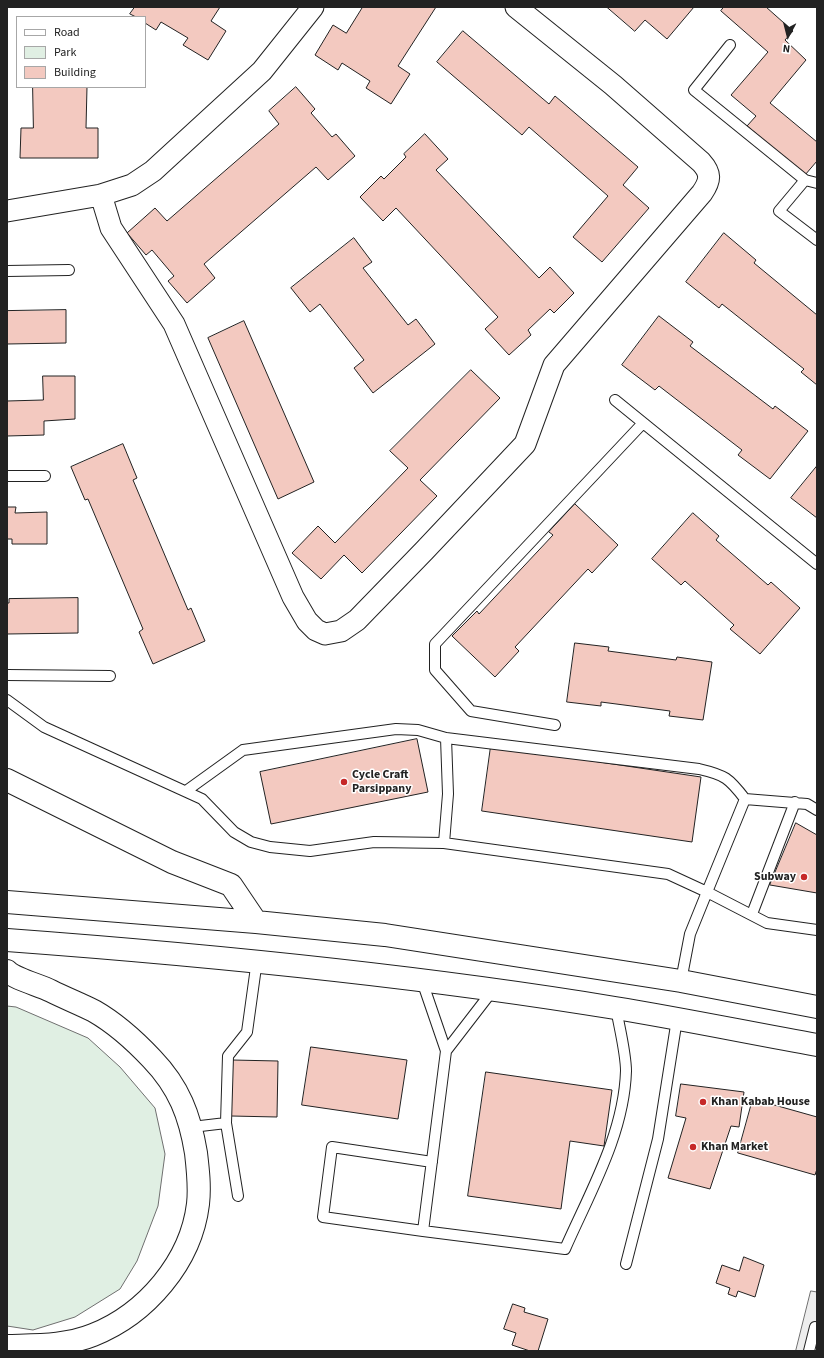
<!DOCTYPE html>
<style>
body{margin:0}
#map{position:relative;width:824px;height:1358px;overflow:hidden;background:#fff;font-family:"Source Sans 3",sans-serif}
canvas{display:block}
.frame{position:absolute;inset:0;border:8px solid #222;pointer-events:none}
.legend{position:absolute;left:16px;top:16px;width:130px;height:72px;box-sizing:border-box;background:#fff;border:1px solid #a7a7a7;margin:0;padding:5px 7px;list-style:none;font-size:12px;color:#222}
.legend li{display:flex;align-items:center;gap:8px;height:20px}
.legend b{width:20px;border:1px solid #a7a7a7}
.north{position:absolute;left:768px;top:16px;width:40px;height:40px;-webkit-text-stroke:3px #fff;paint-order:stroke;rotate:187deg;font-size:11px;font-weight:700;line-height:16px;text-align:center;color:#222}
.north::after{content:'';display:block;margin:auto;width:14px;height:18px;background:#222;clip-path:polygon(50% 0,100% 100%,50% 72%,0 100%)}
</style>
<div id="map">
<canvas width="824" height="1358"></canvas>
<div class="frame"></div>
<ul class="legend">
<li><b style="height:5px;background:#fff"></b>Road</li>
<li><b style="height:11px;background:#e0efe3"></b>Park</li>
<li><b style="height:11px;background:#f3c9c0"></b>Building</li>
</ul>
<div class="north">N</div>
</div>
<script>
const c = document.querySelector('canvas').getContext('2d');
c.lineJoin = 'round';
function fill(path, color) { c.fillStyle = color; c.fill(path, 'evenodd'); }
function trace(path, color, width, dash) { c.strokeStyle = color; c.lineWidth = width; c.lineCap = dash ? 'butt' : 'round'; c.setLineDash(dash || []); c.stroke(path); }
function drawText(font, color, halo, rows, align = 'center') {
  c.font = font + ' "Source Sans 3",sans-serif'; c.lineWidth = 3; c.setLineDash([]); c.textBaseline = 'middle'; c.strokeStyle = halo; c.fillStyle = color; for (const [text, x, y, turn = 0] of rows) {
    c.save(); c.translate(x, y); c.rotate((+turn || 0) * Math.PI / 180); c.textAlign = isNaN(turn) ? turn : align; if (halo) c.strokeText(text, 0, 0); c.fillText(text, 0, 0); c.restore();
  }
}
const green = new Path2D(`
 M7,1006L16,1007L88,1038L120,1067L155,1108L165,1154L158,1206L137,1261L120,1289L75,1317L33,1330L7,1326Z`);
fill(green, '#e0efe3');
trace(green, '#6f6f6f', 1);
const parking = new Path2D(`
 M811,1291L817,1292V1351H796Z`);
fill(parking, '#ededed');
trace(parking, '#6f6f6f', 1);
const building = new Path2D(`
 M135,7H220L211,21L226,31L208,60L183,45L188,38L161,22L156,30L145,23V17H136L130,14Z
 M363,7H436L398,66L410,74L391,104L366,88L370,81L342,63L338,70L315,55L333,25L346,33Z
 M607,7H694L667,39L645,20L635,31Z
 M724,7H766L793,31L785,40L806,60L770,103L817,142V161L805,175L747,126L756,116L731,95L768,52L721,11Z
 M463,31L549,104L555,96L638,167L623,185L649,208L602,262L573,237L608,196L529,127L522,135L437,62Z
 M33,87H87L86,128H98V158H20L21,128H33Z
 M296,87L315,109L311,113L332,137L336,134L355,156L328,180L316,167L204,264L215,278L187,303L168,281L174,276L152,250L146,255L127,233L155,208L167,221L279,124L269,111Z
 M425,134L448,159L436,170L539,278L550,267L574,293L554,313L550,309L528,330L531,335L509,355L485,329L498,317L396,208L383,221L360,197L381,176L384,179L406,157L404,154Z
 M724,233L756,260L754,263L817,315V385L801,372L804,369L722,304L719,308L686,282Z
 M354,238L372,262L363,268L408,325L416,319L435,344L373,393L354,368L364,360L320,304L310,312L291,288Z
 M66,310V343L7,344V311Z
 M659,316L693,342L690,346L773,409L775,406L808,431L770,479L738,455L742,450L659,386L655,390L622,365Z
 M244,321L314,482L278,499L208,338Z
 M471,370L500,398L420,480L437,496L362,573L344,555L321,579L292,553L318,526L335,543L408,468L390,451Z
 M43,376H75V419L44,421V435L7,436V401L43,400Z
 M123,444L137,478L133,480L188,610L191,608L205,641L153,664L139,632L143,629L88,499L85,500L71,467Z
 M817,466V518L791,498Z
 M575,504L618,545L592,573L588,569L515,647L519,651L495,677L452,636L477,611L479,614L553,535L549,532Z
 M7,507H16L15,513L47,512V544H12V539H7Z
 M693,513L719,536L716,540L768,585L771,582L800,608L760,654L730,629L734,625L685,581L681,585L652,559Z
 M78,598V633L7,634V603H9V599Z
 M575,643L609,647L608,651L676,660L677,657L712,662L703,720L669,716L670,711L601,702V706L567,702Z
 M417,739L428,792L271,824L260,772Z
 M491,746L701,777L692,842L482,811Z
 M796,823L817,835V893L770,885Z
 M311,1047L407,1060L398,1119L302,1105Z
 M232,1060L278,1061L277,1117L231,1116Z
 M486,1072L612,1090L604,1146L570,1141L561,1209L468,1196Z
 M681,1084L744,1092L739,1127L731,1126L710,1189L668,1178L686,1118L676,1116Z
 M753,1099L817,1117V1169L815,1175L738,1153Z
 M744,1257L764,1265L755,1297L738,1291L736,1297L728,1294L730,1288L716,1283L722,1265L739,1271Z
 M513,1304L525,1308L524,1312L548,1319L538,1351H530L512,1345L516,1333L504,1329Z`);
fill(building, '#f3c9c0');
trace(building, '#222', 1);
const service = new Path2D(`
 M730,45L694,90L805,180L779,211L817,240
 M805,180L817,183
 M7,271L69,270
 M615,400L817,564
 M7,476H45
 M7,675L110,676
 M7,700L44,727L202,799L234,832L251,842L270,847L310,851L374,842L444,843L668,874L707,892L690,934L681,981
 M555,725L471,711L435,670V644L643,423
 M446,738L699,769C725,775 729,778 745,799
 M186,791L243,750L396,729L418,730L446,738L448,794L444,843
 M817,810L807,804L745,799L707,892L767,923L817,930
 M752,914L795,802
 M422,981L446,1051L423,1231L565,1249C590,1192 624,1134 626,1071C626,1053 619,1026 616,1008
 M446,1051L493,990
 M192,1127L226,1123
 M238,1196L226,1123L228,1056L247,1032L257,960
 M423,1231L323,1217L332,1147L432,1162
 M626,1264L658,1139L677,1019
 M809,1351L815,1327L817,1328`);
const minor = new Path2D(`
 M101,195L111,228L174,324L293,597L307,621L316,630L325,634L341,631L357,620L424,551L525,444L554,365L702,193C711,180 711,173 701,162L613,85L516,7
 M7,211L101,195L132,185L153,171L262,71L313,7`);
const trunk = new Path2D(`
 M7,780L172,862L231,885L256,922
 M7,902L256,922L385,935L681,981L817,1007
 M7,940C210,955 414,975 615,1008C683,1019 750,1033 817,1045
 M7,971C15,979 39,985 51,991C65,998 80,1004 94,1011C115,1023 136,1042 152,1059C179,1087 190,1116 196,1153C198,1170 200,1187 198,1204C191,1262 146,1314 93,1335C66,1346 36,1345 7,1346`);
trace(service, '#222', 12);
trace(minor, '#222', 23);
trace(trunk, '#222', 24);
trace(service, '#fff', 10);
trace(minor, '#fff', 21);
trace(trunk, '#fff', 22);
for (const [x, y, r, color] of [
 [344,782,4,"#c62828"],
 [804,877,4,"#c62828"],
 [703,1102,4,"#c62828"],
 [693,1147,4,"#c62828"]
]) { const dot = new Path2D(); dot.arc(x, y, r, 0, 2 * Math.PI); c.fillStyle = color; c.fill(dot); trace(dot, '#fff', 1.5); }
drawText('bold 12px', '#222', '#fff', [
 ["Cycle Craft",352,775],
 ["Parsippany",352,789],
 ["Subway",796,877,"right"],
 ["Khan Kabab House",711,1102],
 ["Khan Market",701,1147]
], 'left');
</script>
